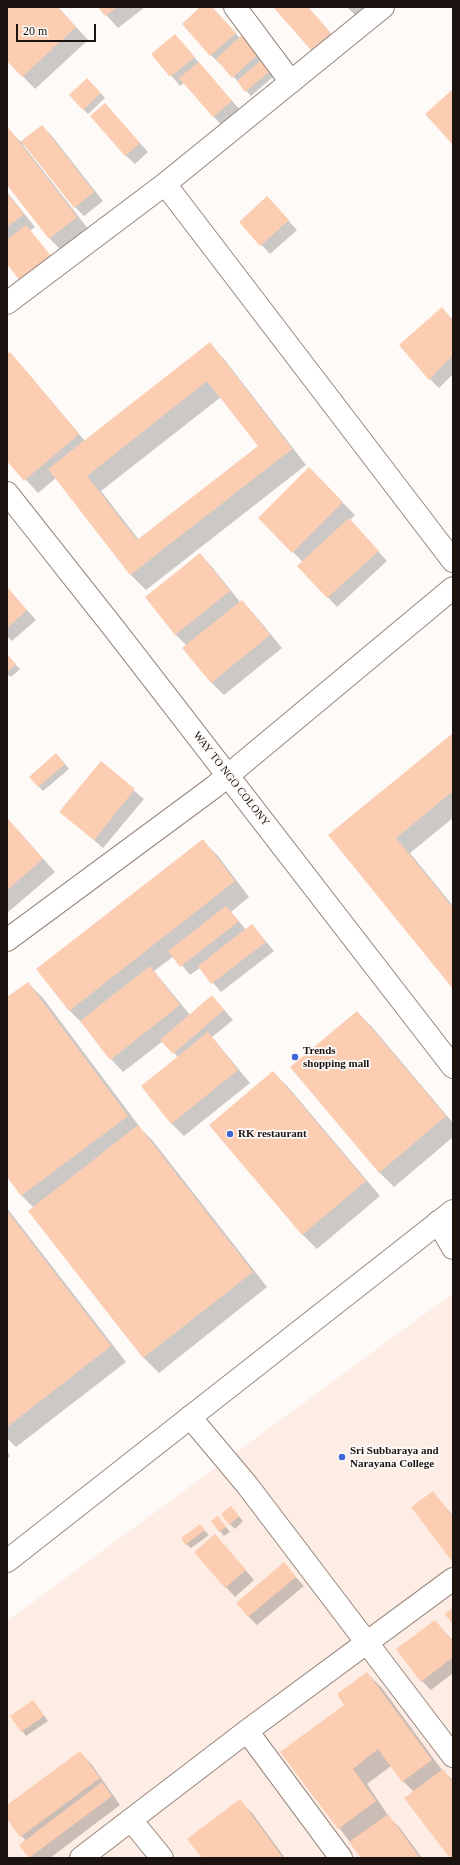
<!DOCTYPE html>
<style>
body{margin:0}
#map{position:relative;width:460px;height:1865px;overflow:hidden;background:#fefaf8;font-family:"Times New Roman",serif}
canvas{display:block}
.frame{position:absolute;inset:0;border:8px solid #1a1310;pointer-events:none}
.scale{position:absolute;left:16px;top:24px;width:80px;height:18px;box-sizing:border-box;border:2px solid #1a1310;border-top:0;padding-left:5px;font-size:12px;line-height:14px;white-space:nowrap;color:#1a1310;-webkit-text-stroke:3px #fefaf8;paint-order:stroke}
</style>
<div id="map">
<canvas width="460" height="1865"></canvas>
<div class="frame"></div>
<div class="scale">20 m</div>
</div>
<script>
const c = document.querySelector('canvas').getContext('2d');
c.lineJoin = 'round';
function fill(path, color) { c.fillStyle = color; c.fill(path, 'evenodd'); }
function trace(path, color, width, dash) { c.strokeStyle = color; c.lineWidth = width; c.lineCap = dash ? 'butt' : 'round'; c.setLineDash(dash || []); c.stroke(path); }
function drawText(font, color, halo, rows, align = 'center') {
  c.font = font + ' "Times New Roman",serif'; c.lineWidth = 3.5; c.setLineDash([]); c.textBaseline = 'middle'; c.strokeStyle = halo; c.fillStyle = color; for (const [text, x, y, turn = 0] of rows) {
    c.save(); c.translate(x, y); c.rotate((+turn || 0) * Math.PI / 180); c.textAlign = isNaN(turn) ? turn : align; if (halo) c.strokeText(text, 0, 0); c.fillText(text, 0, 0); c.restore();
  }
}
fill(new Path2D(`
 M453,1293V1858H7V1621Z`), '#fdede4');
fill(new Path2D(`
 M7,7H58L88,40L35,89L7,60Z
 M99,7H145L118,28Z
 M202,7H212L240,38L251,46L275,75L251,96L221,63L220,64L211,55Z
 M275,7H308L339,43L321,59Z
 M347,7H370L358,18Z
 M175,35L240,110L222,126L184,83L180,86L153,54Z
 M92,84L105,98L88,114L83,109Z
 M105,104L148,152L135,164L125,155Z
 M42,126L51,135L103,201L84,216L75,207L25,144L23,145L89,230L62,251L50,239L7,184V128L21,142Z
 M7,192L35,227L30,231L59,266L7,262Z
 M276,207L297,230L270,254L240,222Z
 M442,309L453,320V374L439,388L430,379Z
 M209,344L224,359L306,465L146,590L131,575L56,478L38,493L7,459V355L10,353L22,366L85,441ZM221,397L259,446L139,540L101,491Z
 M309,469L355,515L350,520L387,561L337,607L298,566L303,562L259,518Z
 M200,554L212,567L240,602L242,601L254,614L282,648L224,695L211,682L187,646L176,635L146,597Z
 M7,588L36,620L12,641L7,636Z
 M8,657L20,669L11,677L7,674Z
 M453,735V818L410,853L453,906V988L330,835Z
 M61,759L69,769L43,791L30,777Z
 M101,763L144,799L103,848L61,812Z
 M8,819L55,872L7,913V820Z
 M203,841L218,856L249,897L231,912L246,930L252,925L274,951L221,992L200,968L190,975L174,956L154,971L190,1015L212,997L221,1006L233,1020L212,1037L250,1083L184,1136L171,1123L178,1057L163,1041L123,1072L111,1059L84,1025L69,1010Z
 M28,983L43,998L142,1130L153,1141L267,1287L159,1373L144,1358L29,1211L34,1208L22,1196L7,1176V999Z
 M357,1012L372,1027L453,1123V1137L394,1187L379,1172Z
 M273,1072L288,1087L380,1196L317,1249L302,1234Z
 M7,1208L126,1362L16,1447L7,1438Z
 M7,1451L10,1456L7,1459Z
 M433,1492L453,1516V1562Z
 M235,1512L243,1521L235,1529L230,1524Z
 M222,1522L230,1532L224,1536L220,1531Z
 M204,1530L209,1535L191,1548L186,1544Z
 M224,1545L254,1580L235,1597L195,1553Z
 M284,1564L304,1586L257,1625L248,1616Z
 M435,1621L453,1641V1673L431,1690L422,1681Z
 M367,1673L382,1688L442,1770L453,1780V1858L414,1792L403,1781L391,1766L367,1784L389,1817L400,1828L422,1858H362L282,1752L346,1705Z
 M33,1701L48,1721L26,1736L11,1716Z
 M80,1752L92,1765L120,1805L50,1858H30L21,1845L26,1841L7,1818V1806Z
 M239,1801L252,1813L285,1858H203Z`), '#0003');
fill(new Path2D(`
 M7,7H58L76,27L22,77L7,61Z
 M98,7H117L105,16Z
 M200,7H212L236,33L210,56L182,24Z
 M273,7H308L331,33L311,50Z
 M175,34L195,57L170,77L151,54Z
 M242,35L258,54L232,78L216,59Z
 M262,60L271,70L245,92L237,81Z
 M199,62L232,101L213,117L179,78Z
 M87,78L101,93L83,110L69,95Z
 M453,89V145L425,114Z
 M105,103L140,143L125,156L90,116Z
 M42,125L94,192L74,208L21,141Z
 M7,126L77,217L49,239L7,185Z
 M7,193L24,214L7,227Z
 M267,196L289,220L260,246L239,222Z
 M26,225L51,256L20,281L7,264V240Z
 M442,307L453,321V355L429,380L399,345Z
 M210,342L292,449L130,575L48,469ZM207,381L258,446L137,540L87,476Z
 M10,352L79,434L24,481L7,461V354Z
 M309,467L343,502L292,553L258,518Z
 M349,518L379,551L327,598L297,566Z
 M200,553L230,591L175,635L145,597Z
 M7,587L27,610L7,628Z
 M242,600L270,635L211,683L182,648Z
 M8,655L16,664L7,672V656Z
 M453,733V791L396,838L453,908V989L328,835Z
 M56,753L65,764L38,787L29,777Z
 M101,761L135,789L94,840L59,812Z
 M7,818L43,859L7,890Z
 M203,839L235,881L69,1011L36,969Z
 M226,906L239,921L180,967L168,951Z
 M252,924L266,942L211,984L198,966Z
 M150,966L180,1005L110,1060L80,1021Z
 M28,982L128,1116L21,1196L7,1177V997Z
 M212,995L224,1010L173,1054L160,1040Z
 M357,1011L446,1116L379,1173L290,1067Z
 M208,1032L238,1070L171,1124L141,1086Z
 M273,1071L366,1181L302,1235L209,1125Z
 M138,1125L253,1272L143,1358L28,1211Z
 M7,1211L111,1346L7,1427Z
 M433,1491L453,1517V1563L411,1507Z
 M231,1506L239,1516L229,1525L221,1514Z
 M218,1516L226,1527L219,1532L211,1521Z
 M200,1524L205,1530L185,1545L181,1538Z
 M215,1534L246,1570L225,1588L194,1552Z
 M284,1562L296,1577L248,1617L236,1603Z
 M453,1607V1625L445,1614Z
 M435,1620L453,1642V1657L421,1682L396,1649Z
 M367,1672L432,1760L402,1782L378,1749L353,1769L376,1801L338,1829L280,1752L344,1705L337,1694Z
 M33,1700L44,1716L21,1732L10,1716Z
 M80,1751L100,1778L20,1837L7,1819V1805Z
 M443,1769L453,1782V1858H450L404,1798Z
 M102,1782L112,1796L29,1858L19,1845Z
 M240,1799L283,1858H202L187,1839Z
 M388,1814L420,1858H361L349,1842Z`), '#fdcdb2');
const minor = new Path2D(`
 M235,7L291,82
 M165,184L453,561
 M7,303L165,184L383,7
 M7,493L116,631L453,1067
 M7,940L214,787L453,588
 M438,1222L453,1248
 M190,1417L247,1485L453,1756
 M247,1731L341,1858
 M131,1820L162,1858
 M81,1858L247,1731L453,1579`);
const highway = new Path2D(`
 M7,1561L453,1211`);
trace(minor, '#96857b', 24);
trace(highway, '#96857b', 24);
trace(minor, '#fff', 22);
trace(highway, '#fff', 22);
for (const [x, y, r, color] of [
 [295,1057,4,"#3f66d8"],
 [230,1134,4,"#3f66d8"],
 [342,1457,4,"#3f66d8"]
]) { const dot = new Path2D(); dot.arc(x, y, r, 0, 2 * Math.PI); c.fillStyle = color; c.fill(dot); trace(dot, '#fefaf8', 1.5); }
drawText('11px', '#1a1310', '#fefaf8', [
 ["WAY TO NGO COLONY",231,779,52]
]);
drawText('bold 11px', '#1a1310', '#fefaf8', [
 ["Trends",303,1051],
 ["shopping mall",303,1064],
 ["RK restaurant",238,1134],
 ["Sri Subbaraya and",350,1451],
 ["Narayana College",350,1464]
], 'left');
</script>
